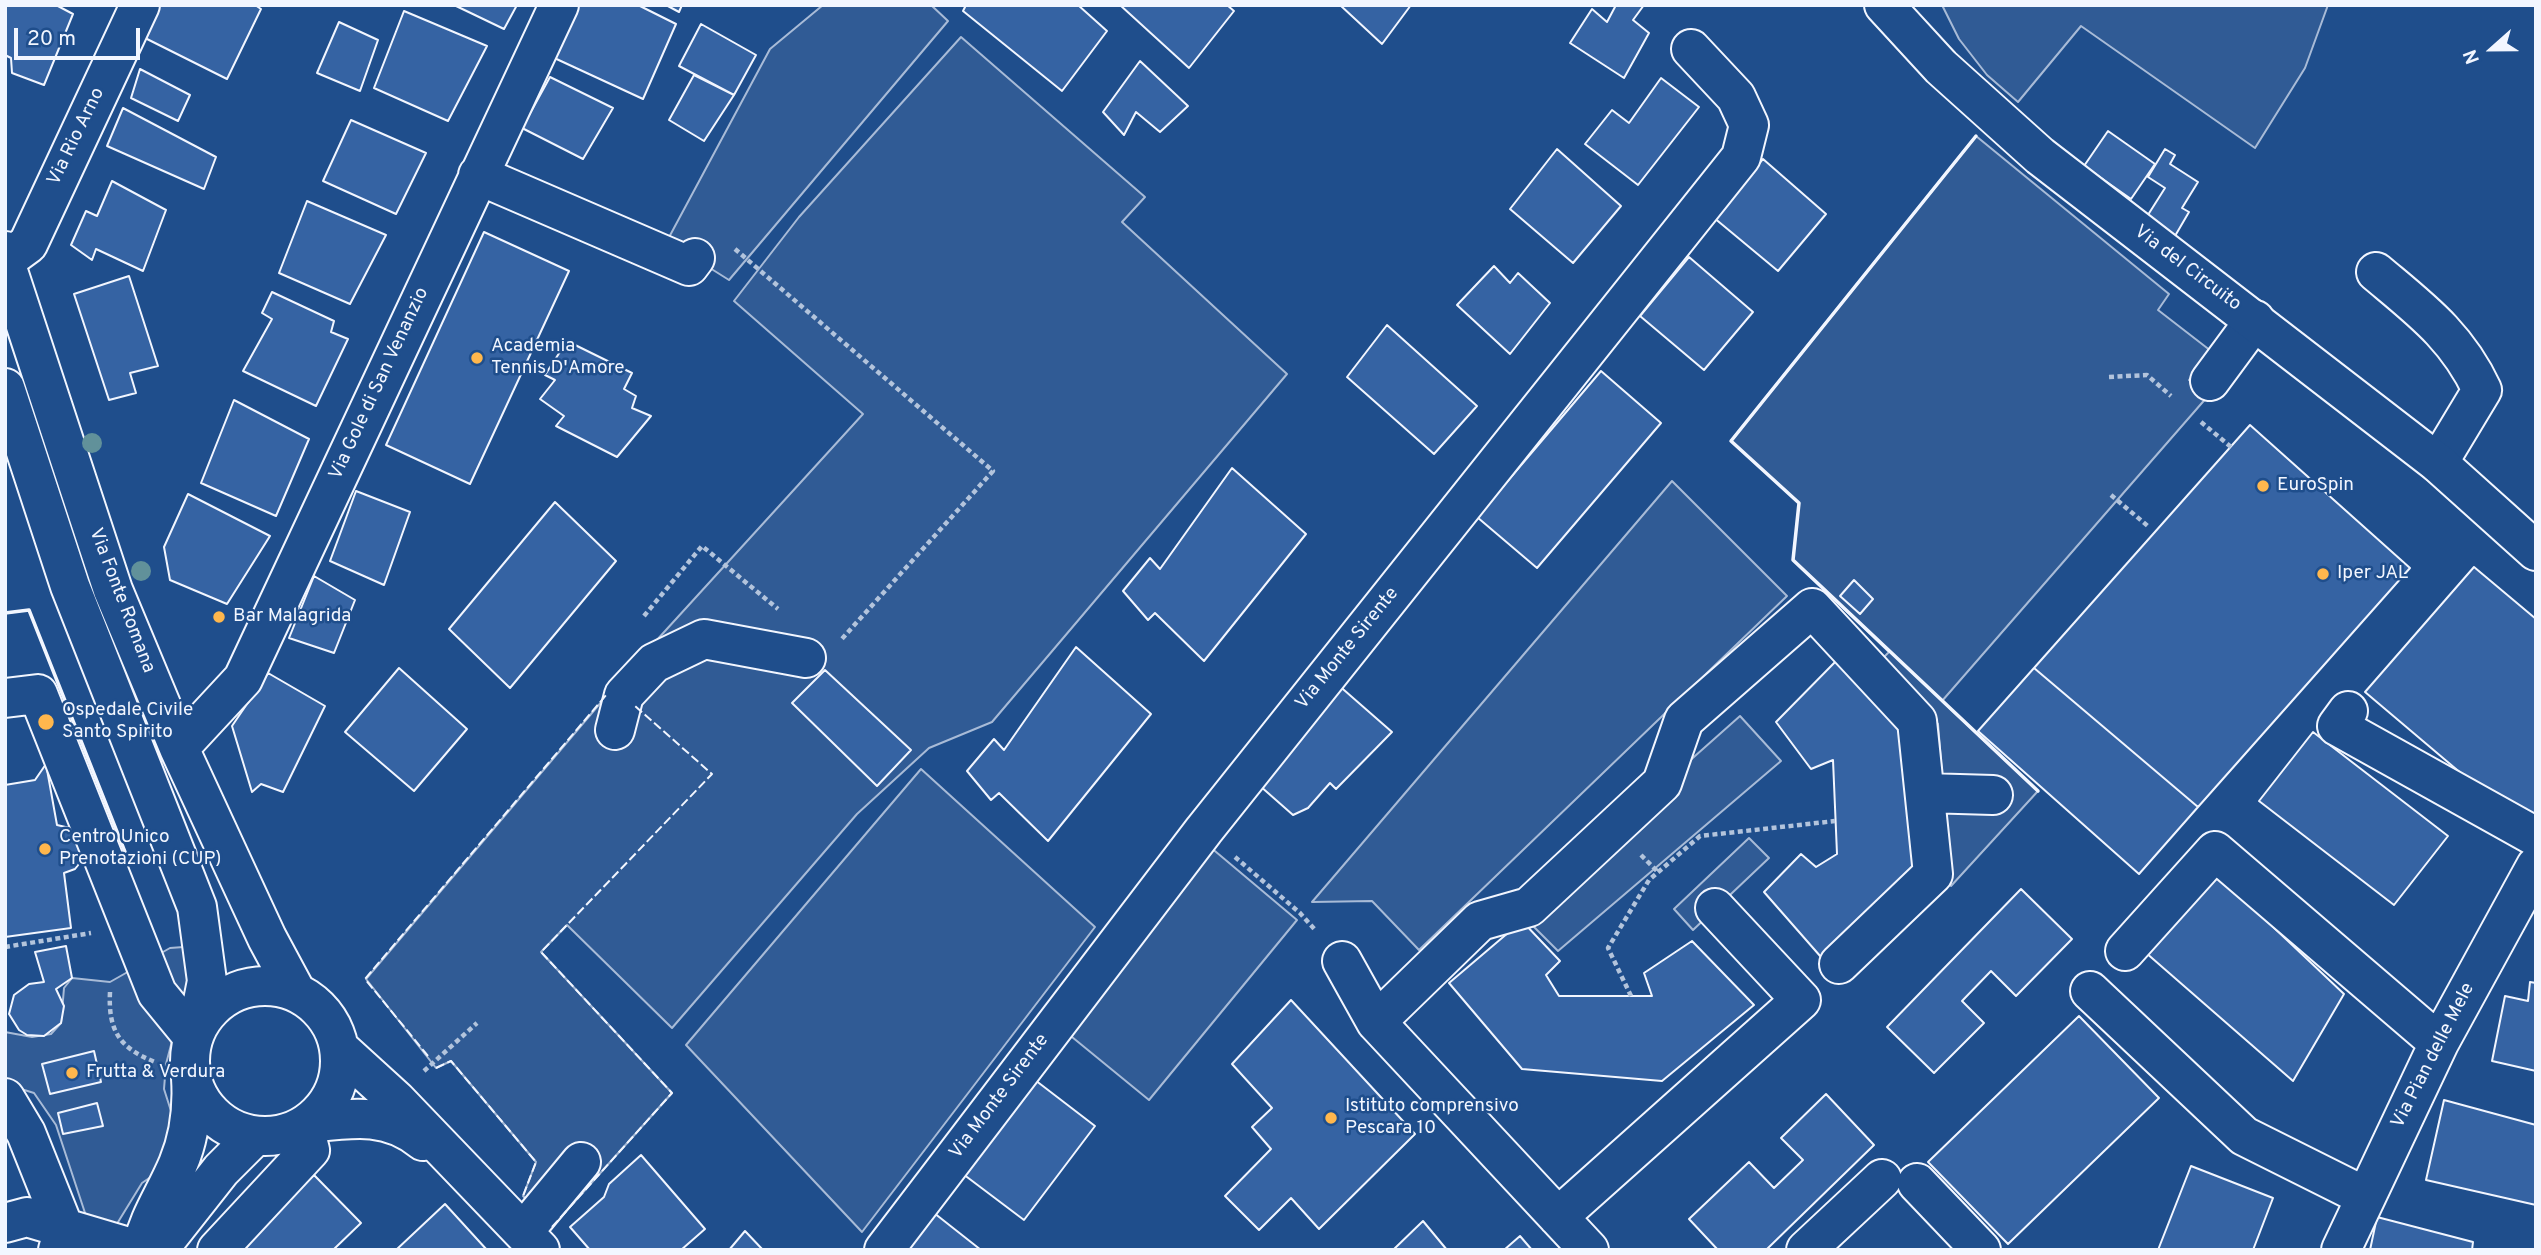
<!DOCTYPE html>
<style>
body{margin:0}
#map{position:relative;width:2541px;height:1255px;overflow:hidden;background:#1f4e8c;font-family:Overpass,sans-serif}
canvas{display:block}
.frame{position:absolute;inset:0;border:7px solid #f2f6ff;pointer-events:none}
.north{position:absolute;left:2457px;top:14px;width:70px;height:70px;-webkit-text-stroke:5px #1f4e8c;paint-order:stroke;rotate:249deg;font-size:19px;font-weight:700;line-height:28px;text-align:center;color:#f2f6ff}
.north::after{content:'';display:block;margin:auto;width:24px;height:32px;background:#f2f6ff;clip-path:polygon(50% 0,100% 100%,50% 72%,0 100%)}
.scale{position:absolute;left:14px;top:28px;width:126px;height:32px;box-sizing:border-box;border:4px solid #f2f6ff;border-top:0;padding-left:9px;font-size:21px;line-height:24px;white-space:nowrap;color:#f2f6ff;-webkit-text-stroke:5px #1f4e8c;paint-order:stroke}
</style>
<div id="map">
<canvas width="2541" height="1255"></canvas>
<div class="frame"></div>
<div class="north">N</div>
<div class="scale">20 m</div>
</div>
<script>
const c = document.querySelector('canvas').getContext('2d');
c.lineJoin = 'round';
function fill(path, color) { c.fillStyle = color; c.fill(path, 'evenodd'); }
function trace(path, color, width, dash) { c.strokeStyle = color; c.lineWidth = width; c.lineCap = dash ? 'butt' : 'round'; c.setLineDash(dash || []); c.stroke(path); }
function drawText(font, color, halo, rows, align = 'center') {
  c.font = font + ' Overpass,sans-serif'; c.lineWidth = 5; c.setLineDash([]); c.textBaseline = 'middle'; c.strokeStyle = halo; c.fillStyle = color; for (const [text, x, y, turn = 0] of rows) {
    c.save(); c.translate(x, y); c.rotate((+turn || 0) * Math.PI / 180); c.textAlign = isNaN(turn) ? turn : align; if (halo) c.strokeText(text, 0, 0); c.fillText(text, 0, 0); c.restore();
  }
}
const built = new Path2D(`
 M823,5H931L948,21L729,280L667,241L770,49Z
 M1942,5H2328L2305,68L2255,148L2081,26L2018,102L1987,75L1959,39Z
 M961,37L1145,197L1122,222L1287,374L992,722L929,748L857,814L672,1028L567,925L541,952L672,1093L552,1227L523,1196L536,1162L451,1061L436,1068L366,979L614,687L863,414L734,301L799,217Z
 M1976,136L2169,294L2158,310L2211,351L2189,380L2208,396L1942,701L2038,791L1951,886L1938,724L1879,662L1889,652L1793,560L1799,503L1731,441Z
 M1672,481L1787,596L1419,950L1372,901L1312,902Z
 M1740,716L1781,761L1558,951L1528,921L1614,828Z
 M921,769L1095,927L862,1232L686,1045Z
 M1749,838L1769,858L1693,930L1674,909Z
 M1203,841L1297,920L1149,1100L1061,1028Z
 M197,946L166,1064L164,1089L171,1111L172,1133L158,1172L142,1183L115,1227L87,1219L56,1125L34,1093L5,1084V1032L32,1037L51,1034L61,1023L64,988L72,978L110,982L170,948Z`);
fill(built, '#305b95');
trace(built, '#a8bbd7', 2);
const building = new Path2D(`
 M5,5H56L73,14L44,85L12,73L11,58L5,55Z
 M159,5H255L261,9L227,79L143,37Z
 M454,5H517L504,29Z
 M570,5H638L676,24L643,99L550,56Z
 M666,5H682L679,12Z
 M966,5H1078L1107,31L1062,91L963,11Z
 M1120,5H1227L1234,11L1189,68Z
 M1340,5H1411L1382,44Z
 M1616,5H1644L1633,20L1649,33L1624,78L1570,43L1592,9L1607,22Z
 M404,11L487,46L448,121L374,88Z
 M339,22L378,40L360,91L317,73Z
 M701,24L756,55L734,95L679,66Z
 M1140,61L1188,106L1160,132L1136,112L1124,135L1103,112Z
 M140,69L190,95L178,121L131,98Z
 M694,75L734,95L704,141L669,120Z
 M550,77L613,108L583,159L522,128Z
 M1661,78L1699,107L1638,185L1585,144L1612,110L1629,123Z
 M123,108L216,157L204,189L107,146Z
 M351,120L426,153L396,214L323,181Z
 M2108,131L2155,164L2131,199L2084,166Z
 M1557,149L1621,206L1573,263L1510,209Z
 M2165,149L2175,155L2170,164L2198,182L2182,208L2189,212L2175,236L2146,218L2165,188L2148,177Z
 M1763,159L1826,214L1778,271L1713,217Z
 M112,181L166,210L143,271L96,249L92,260L71,245L86,211L97,216Z
 M307,201L386,235L350,304L279,273Z
 M484,232L569,271L470,484L386,445Z
 M1689,257L1753,312L1704,370L1640,316Z
 M1494,266L1510,283L1518,273L1550,303L1510,354L1457,305Z
 M129,276L158,366L130,373L136,393L109,400L74,294Z
 M272,292L334,321L331,332L348,339L316,406L243,371L272,319L262,313Z
 M1387,325L1477,406L1434,454L1347,377Z
 M567,341L632,373L624,389L636,396L632,408L651,416L617,457L556,426L564,416L540,399L555,380L545,375Z
 M1601,371L1661,423L1537,568L1477,517Z
 M234,400L309,439L276,516L201,483Z
 M2250,425L2410,568L2198,807L2034,668Z
 M1232,468L1306,534L1204,661L1155,613L1148,620L1123,591L1150,558L1160,569Z
 M356,491L410,512L384,585L330,561Z
 M188,494L270,536L227,604L170,580L164,547Z
 M555,502L616,561L510,688L449,629Z
 M2474,567L2536,619V817L2469,780L2365,692Z
 M314,576L355,600L334,653L289,638Z
 M1854,580L1873,599L1860,614L1840,596Z
 M1076,647L1151,714L1048,841L999,793L991,800L967,771L994,739L1004,750Z
 M1839,658L1918,748L1911,888L1828,965L1764,892L1801,854L1816,867L1837,854L1833,760L1811,769L1776,722Z
 M399,668L467,729L414,791L345,732Z
 M2034,668L2198,807L2139,874L1978,731Z
 M825,670L911,750L877,786L792,703Z
 M268,673L325,706L283,792L261,784L252,792L232,726Z
 M1336,683L1392,732L1336,789L1330,783L1308,808L1293,815L1251,778Z
 M2313,732L2448,836L2394,905L2259,801Z
 M46,764L57,825L74,829L83,859L75,869L64,873L71,928L5,937V785L35,780Z
 M2214,871L2344,994L2293,1081L2145,952Z
 M2021,889L2072,939L2016,996L1991,971L1962,1001L1984,1023L1934,1073L1887,1027Z
 M1522,921L1560,961L1546,975L1559,996H1652L1644,973L1692,941L1754,1005L1662,1081L1522,1069L1449,983Z
 M66,946L72,978L56,989L64,1006L61,1023L44,1036L27,1035L19,1030L9,1014L14,995L29,984L44,982L35,952Z
 M2530,982L2536,983V1071L2492,1061L2505,996L2528,1001Z
 M1291,1000L1415,1134L1319,1229L1291,1198L1259,1230L1225,1196L1271,1149L1252,1127L1272,1108L1232,1064Z
 M2079,1016L2159,1098L2008,1244L1928,1162Z
 M94,1051L101,1082L50,1094L42,1064Z
 M1035,1080L1095,1126L1024,1220L963,1174Z
 M1826,1094L1874,1145L1766,1250H1718L1689,1219L1749,1162L1774,1188L1803,1160L1781,1138Z
 M2444,1100L2536,1125V1205L2426,1180Z
 M97,1103L103,1126L63,1134L58,1113Z
 M641,1155L705,1229L681,1250H590L570,1227L604,1197L609,1184Z
 M2191,1166L2273,1198L2253,1250H2158Z
 M314,1175L361,1223L333,1250H238Z
 M445,1204L487,1250H396Z
 M929,1209L981,1250H898Z
 M2377,1217L2473,1242L2472,1250H2370Z
 M1423,1221L1447,1250H1393Z
 M745,1231L763,1250H729Z
 M1520,1236L1532,1250H1504Z`);
fill(building, '#3563a3');
trace(building, '#f2f6ff', 2);
const minor = new Path2D(`
 M478,175L689,266L695,258
 M5,251L13,255L28,244L140,5
 M5,262L113,590L179,748L267,938L296,992
 M2376,272C2420,309 2457,336 2482,390L2438,463
 M2210,381L2255,320
 M5,388L70,586L197,907L207,981L198,1026
 M5,698L38,694L157,993L193,1037
 M2348,711L2337,726L2536,837
 M615,730L624,695L654,663L704,639L806,658
 M179,748L243,679L559,5
 M1925,793L1993,795
 M2125,951L2215,851L2439,1043
 M1342,961L1376,1022L1589,1250
 M190 1061a75 75 0 1 1 150 0a75 75 0 1 1-150 0Z
 M2090,991L2244,1136L2364,1196
 M1376,1022L1480,921L1529,907L1662,783L1684,720L1812,608L1917,721L1933,874L1839,964
 M340,1049L396,1100L540,1250
 M5,1098L26,1133L64,1228L58,1250
 M310,1123C352,1118 388,1112 423,1141
 M1917,1183L1981,1250
 M1558,1217L1801,1000L1715,908
 M5,1223L27,1217L138,1250
 M523,1232L581,1162
 M141,1250C149,1216 165,1195 178,1164C190,1136 193,1109 191,1078
 M158,1250L221,1170L255,1136
 M217,1250L310,1150L304,1127
 M884,1250L1204,830L1741,157L1749,125L1736,97L1691,49
 M1806,1250L1882,1179
 M2341,1250L2439,1043L2536,866`);
const major = new Path2D(`
 M1884,5L1941,67L2040,156L2438,463L2536,551`);
trace(minor, '#f2f6ff', 42);
trace(major, '#f2f6ff', 42);
trace(new Path2D(`
 M735,249L993,471L840,641
 M2109,377L2147,375L2171,396
 M2201,422L2231,447
 M2111,495L2149,527
 M644,616L702,546L778,609
 M1641,855L1658,872
 M1235,857L1300,913L1316,931
 M5,947L91,933
 M110,992C108,1030 119,1048 155,1062
 M1631,996L1608,948L1649,880L1700,836L1835,821
 M424,1071L477,1023`), '#b3c4dc', 4.5, [5, 3.5]);
trace(minor, '#1f4e8c', 38);
trace(major, '#1f4e8c', 38);
trace(new Path2D(`
 M5,613L29,610L125,852
 M428,1056L365,979L607,694
 M436,1068L451,1061L536,1162L523,1196
 M552,1227L672,1093L541,952L712,774L635,706`), '#f2f6ff', 2, [9, 3.5]);
trace(new Path2D(`
 M1976,136L1731,441L1799,503L1793,560L2038,791
 M5,613L29,610L125,852`), '#f2f6ff', 3.5);
c.fillStyle = '#61919a';
for (const [x, y] of [
 [92,443],
 [141,571]
]) { c.beginPath(); c.arc(x, y, 10, 0, 2 * Math.PI); c.fill(); }
for (const [x, y, r, color] of [
 [477,358,7,"#ffb74d"],
 [2263,486,7,"#ffb74d"],
 [2323,574,7,"#ffb74d"],
 [219,617,7,"#ffb74d"],
 [46,722,9,"#ffb74d"],
 [45,849,7,"#ffb74d"],
 [72,1073,7,"#ffb74d"],
 [1331,1118,7,"#ffb74d"]
]) { const dot = new Path2D(); dot.arc(x, y, r, 0, 2 * Math.PI); c.fillStyle = color; c.fill(dot); trace(dot, '#1f4e8c', 2.5); }
drawText('19px', '#f2f6ff', '#1f4e8c', [
 ["Via Rio Arno",77,137,-64],
 ["Via del Circuito",2187,269,37],
 ["Via Gole di San Venanzio",380,384,-65],
 ["Via Fonte Romana",121,601,69],
 ["Via Monte Sirente",1348,649,-51],
 ["Via Pian delle Mele",2434,1056,-63],
 ["Via Monte Sirente",1000,1097,-53]
]);
drawText('19px', '#f2f6ff', '#1f4e8c', [
 ["Academia",491,347],
 ["Tennis D'Amore",491,369],
 ["EuroSpin",2277,486],
 ["Iper JAL",2337,574],
 ["Bar Malagrida",233,617],
 ["Ospedale Civile",62,711],
 ["Santo Spirito",62,733],
 ["Centro Unico",59,838],
 ["Prenotazioni (CUP)",59,860],
 ["Frutta & Verdura",86,1073],
 ["Istituto comprensivo",1345,1107],
 ["Pescara 10",1345,1129]
], 'left');
</script>
